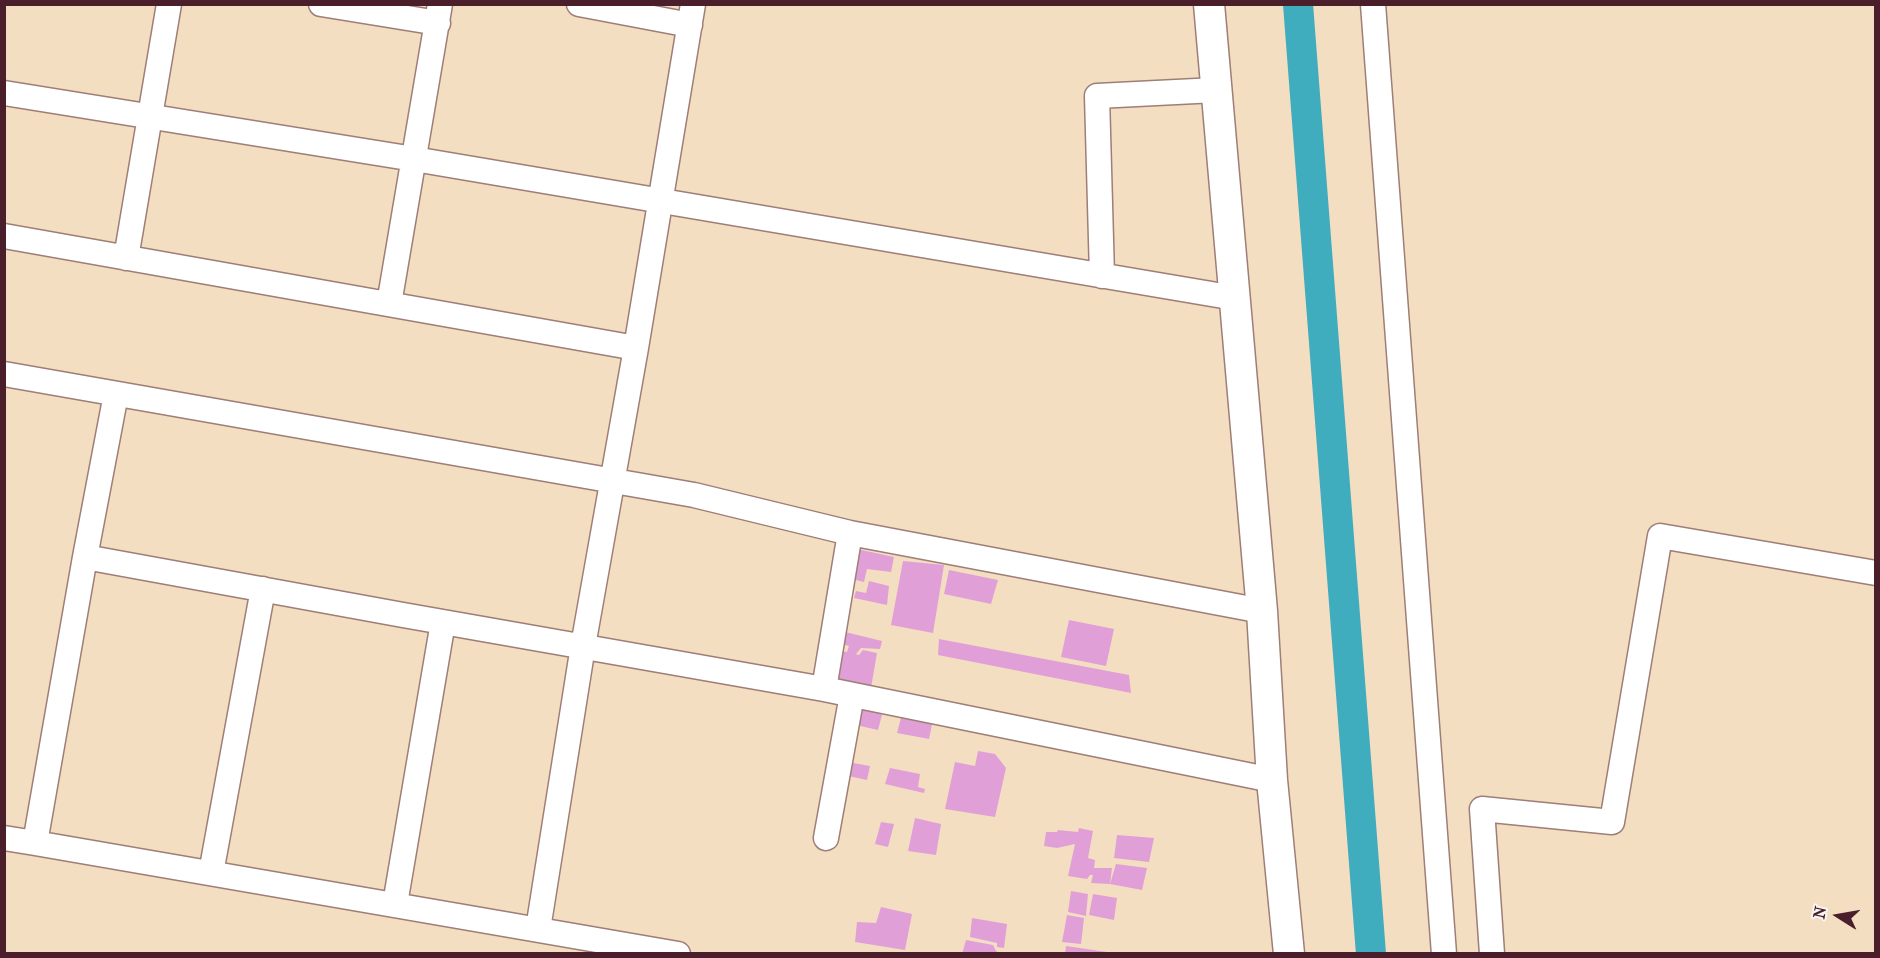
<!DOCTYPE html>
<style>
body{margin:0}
#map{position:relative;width:1880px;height:958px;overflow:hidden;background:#f3dec2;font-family:"IM FELL French Canon",serif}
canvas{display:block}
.frame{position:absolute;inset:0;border:6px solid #4a1f2b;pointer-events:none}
.north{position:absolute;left:1808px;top:886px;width:60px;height:60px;-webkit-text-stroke:4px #f6f6f2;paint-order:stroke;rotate:281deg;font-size:16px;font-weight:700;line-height:24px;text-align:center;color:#4a1f2b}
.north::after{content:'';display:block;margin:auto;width:21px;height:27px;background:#4a1f2b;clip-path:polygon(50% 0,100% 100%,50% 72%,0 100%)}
</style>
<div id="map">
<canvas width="1880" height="958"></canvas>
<div class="frame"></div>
<div class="north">N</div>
</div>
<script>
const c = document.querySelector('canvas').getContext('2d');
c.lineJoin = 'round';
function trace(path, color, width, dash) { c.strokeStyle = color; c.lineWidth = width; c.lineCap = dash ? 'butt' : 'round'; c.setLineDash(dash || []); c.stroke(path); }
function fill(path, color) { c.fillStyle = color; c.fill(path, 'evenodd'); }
trace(new Path2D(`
 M1298,4L1371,954`), '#3fadbd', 30);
fill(new Path2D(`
 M857,549L894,557L891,572L867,569L864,582L852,579Z
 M903,561L944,565L933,633L891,625Z
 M949,570L998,580L991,604L944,594Z
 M869,581L889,586L887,605L854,598L856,591L866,593Z
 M1069,620L1114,629L1106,666L1061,657Z
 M845,632L882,641L880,649L861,648L856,654L859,655L863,650L877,653L871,688L832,681L837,650L847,652L849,646L841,644Z
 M939,639L1129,675L1131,693L938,655Z
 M853,704L883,711L878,730L847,723Z
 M902,714L933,720L929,739L897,733Z
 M978,751L995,754L1006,768L995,817L945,809L955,762L975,766Z
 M842,761L870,766L867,780L839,774Z
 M890,768L920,774L918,787L925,789L924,793L885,784Z
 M915,818L941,824L936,855L908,851Z
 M881,822L894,824L888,847L875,844Z
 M1079,828L1093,831L1088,858L1095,860L1094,868H1112L1110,884L1091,883L1093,875H1090L1087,879L1068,876L1075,844L1057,848L1044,846L1046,832H1057L1058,830L1078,832Z
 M1117,835L1154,838L1149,862L1114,858Z
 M1116,864L1147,868L1142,890L1110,884Z
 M1071,891L1088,894L1086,916L1068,912Z
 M1093,894L1117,898L1114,920L1089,915Z
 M881,907L912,914L905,950L855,942L857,922L876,923Z
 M1067,915L1084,918L1081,944L1062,942Z
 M972,918L1007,924L1004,948L997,947V943L970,937Z
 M966,940L993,945L996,951L1002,954H962Z
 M1066,946L1107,952L1106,954H1065Z`), '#e19fd8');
const minor = new Path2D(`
 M321,4L438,23
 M579,4L690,25
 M1373,4L1444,954
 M4,93L414,159L1235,298
 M4,236L636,348
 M126,258L169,4
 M1102,276L1097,96L1216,90
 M389,304L440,4
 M4,374L694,495L850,533L1262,611
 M85,557L116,394
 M824,689L850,533
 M4,838L35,843L85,557L403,615L824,689L1272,780
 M826,838L852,695
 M35,843L678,954
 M211,873L263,589
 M395,904L443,622
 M538,929L583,646L636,348L693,4
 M1492,954L1482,809L1612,822L1660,536L1876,573`);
const tertiary = new Path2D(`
 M1209,4L1262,611L1272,780L1289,954`);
trace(minor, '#9e7e76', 27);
trace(tertiary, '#9e7e76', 33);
trace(minor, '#fff', 24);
trace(tertiary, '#fff', 30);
</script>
